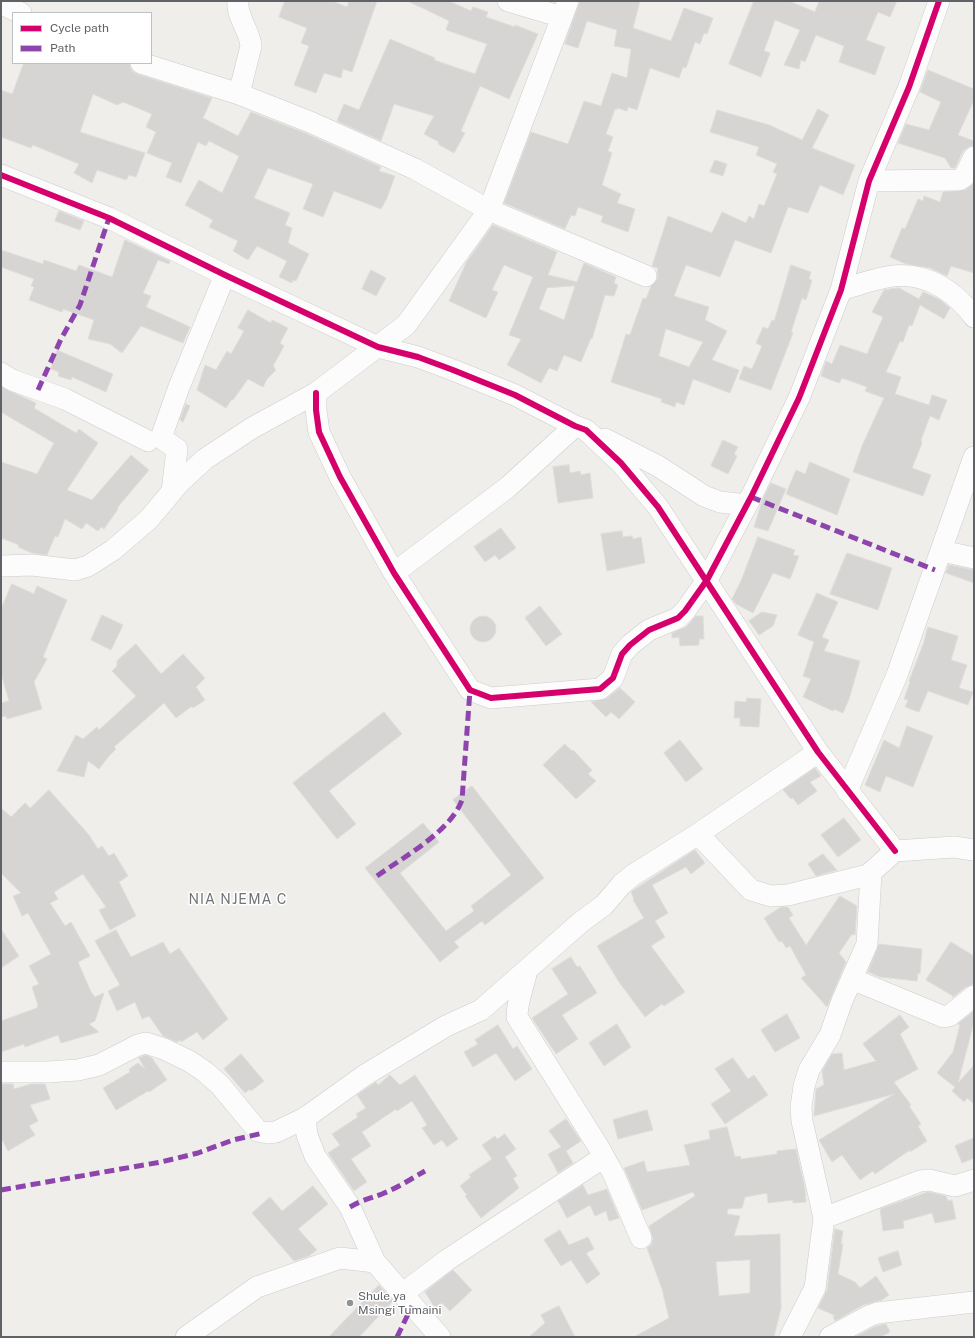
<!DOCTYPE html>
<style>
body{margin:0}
#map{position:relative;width:975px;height:1338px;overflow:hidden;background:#efeeea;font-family:"Public Sans",sans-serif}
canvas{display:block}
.frame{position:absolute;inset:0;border:2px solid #5f6368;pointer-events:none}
.legend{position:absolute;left:12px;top:12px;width:140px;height:52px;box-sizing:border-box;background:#fff;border:1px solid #bfc1c3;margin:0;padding:5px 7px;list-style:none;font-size:12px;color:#5f6368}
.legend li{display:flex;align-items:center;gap:8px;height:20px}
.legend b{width:20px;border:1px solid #bfc1c3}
</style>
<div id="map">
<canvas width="975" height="1338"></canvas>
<div class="frame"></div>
<ul class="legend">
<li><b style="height:5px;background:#d6006c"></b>Cycle path</li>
<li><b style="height:5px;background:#8e44ad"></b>Path</li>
</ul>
</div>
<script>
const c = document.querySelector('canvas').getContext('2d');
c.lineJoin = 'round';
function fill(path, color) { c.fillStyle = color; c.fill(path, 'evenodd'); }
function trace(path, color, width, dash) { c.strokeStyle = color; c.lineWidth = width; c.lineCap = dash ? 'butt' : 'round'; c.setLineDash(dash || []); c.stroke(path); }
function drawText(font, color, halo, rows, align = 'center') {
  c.font = font + ' "Public Sans",sans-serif'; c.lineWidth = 3; c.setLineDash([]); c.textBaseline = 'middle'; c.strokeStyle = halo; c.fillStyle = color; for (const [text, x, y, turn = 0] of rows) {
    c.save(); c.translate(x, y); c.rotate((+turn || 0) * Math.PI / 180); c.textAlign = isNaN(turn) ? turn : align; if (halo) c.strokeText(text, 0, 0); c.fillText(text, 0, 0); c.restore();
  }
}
const building = new Path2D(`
 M285,1H332L347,7L349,1H377L352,72L343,69L341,78L324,73L316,93L294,85L309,46L301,43L307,28L279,17Z
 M408,1H449L471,11L473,7L488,12L486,17L515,27V25L538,34L509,99L480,86L461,131L465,133L454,153L438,144L439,142L424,134L434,116L394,104L381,141L337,121L344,104L359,110L390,39L435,58L434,60L475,74L487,44L446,30L449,21Z
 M580,1H640L633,28L671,41L684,8L713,18L707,34L704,33L700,44L695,42L686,68L683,67L679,78L650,68L637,110L628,107L627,111L617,108V110L615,109L606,134L613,137L608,151L612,153L602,185L621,194L617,203L635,209L628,232L601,222L603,216L578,207L575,216L571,215L565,229L504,203L531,132L568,144L584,101L601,106L612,73L627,78L631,49L614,46L617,30L587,21L578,48L565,44Z
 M754,1H789L815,12L819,1H897L890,17L878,12L866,40L885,47L875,75L839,62L844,46L816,35L805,62L801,60L799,69L784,65L800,30L775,20L764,51L770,53L761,77L729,64Z
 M24,63H129L132,71L137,74L212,98L203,118L238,136L251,112L305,133L381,167L379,171L395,176L387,198L381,209L334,191L323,217L303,209L313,184L268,168L254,198L290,213L285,225L292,228L288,243L309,254L296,281L293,280L292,283L279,277L287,261L257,246L248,260L233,251L238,241L209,227L213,220L185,205L199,180L222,193L239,156L209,141L206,146L198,142L181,183L166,177L172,163L147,153L156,132L146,127L152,114L123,102L117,105L93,94L80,132L145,153L136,177L129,175L126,180L97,170L92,183L74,173L79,164L33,145L31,148L1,137V90L12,94Z
 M928,70L974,89V100L958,135L974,141V145L968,147L963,151L955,168H951L945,158L898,143L906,124L929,130L941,102L920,92Z
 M818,109L829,115L812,148L855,165L843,195L820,185L808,213L788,207L771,253L735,240L720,277L686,265L674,296L709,307L705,320L727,331L712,360L739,370L730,393L693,379L684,405L676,402L675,407L661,402L662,399L611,382L626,334L630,335L643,298L646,299L651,286L657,280L658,268L652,266L668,216L712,233L722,212L746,223L749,216L754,219L759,204L764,206L777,174L773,172L777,164L756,155L759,147L710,132L717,110L769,125L802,140ZM666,329L703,342L689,367L659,356Z
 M715,160L727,164L723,176L710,172Z
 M974,183V273L951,266L947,276L930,268L906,264L890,257L902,228L905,229L918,199L923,201L924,196L940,202L943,192L965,190Z
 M59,211L84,221L80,230L55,221Z
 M493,225L557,252L548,275L577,282L584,263L616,277L614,283L618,285L614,296L605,295L592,339L591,338L581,362L564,355L557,371L549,368L541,383L507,365L521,339L509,335L533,277L504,265L492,290L498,292L486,318L449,301L466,263ZM575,286L564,320L539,309L547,288Z
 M125,240L170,261L169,264L158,260L143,293L151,296L146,307L190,327L183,343L141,326L122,353L110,344L88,339L94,320L63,309L62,312L29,300L34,287L31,286L34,279L1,267V250L43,264L44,260L76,271L79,265L112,277Z
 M791,265L811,272L809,279L812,280L806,300L802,298L791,332L793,333L771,390L739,379L744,366L752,369L762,346L756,343L763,327L768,329L772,320L774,321Z
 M371,270L386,278L376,296L362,289Z
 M899,288L919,299L923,292L939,299L950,308L944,319L920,305L912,326L909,325L903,342L900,341L886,372L901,377L895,394L929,405L932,395L947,400L939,420L930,416L921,440L922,443L912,468L931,475L923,496L853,472L862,446L884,398L865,391L867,387L842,378L839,383L821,376L826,361L832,364L840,345L867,354L883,317L872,312L884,290Z
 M248,310L271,323L272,320L288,328L280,343L284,346L273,366L276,370L267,379L263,387L248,379L233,400L232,399L226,408L197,390L205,365L216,370L227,351L231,354L244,331L238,328Z
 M57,350L113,374L106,392L72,377L71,380L58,376L59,372L51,369Z
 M1,387L36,403L34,408L76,433L79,429L98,443L67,490L92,500L131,455L149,470L117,508L118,509L104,529L101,527L98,531L86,523L82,529L65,519L58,537L55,536L47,555L32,553L18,547L19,545L1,538V462L37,474L54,443L1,412Z
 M186,404L190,406L183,422L180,420Z
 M723,440L738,447L734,454L737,456L728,474L711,466Z
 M810,462L850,479L837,515L786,494L796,470L805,474Z
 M569,465L570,473L580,471L581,475L590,473L593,498L558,503L553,467Z
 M771,483L786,489L768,531L754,527L762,501Z
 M501,528L516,548L499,560L495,555L485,562L474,547Z
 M622,531L623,537L632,536L633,539L641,537L645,563L607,571L601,534Z
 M758,537L795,550L793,555L799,556L790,579L773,573L753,613L736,604L732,599L741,581Z
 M847,553L892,568L878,610L830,594Z
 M949,565L974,570V583L946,573Z
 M12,584L34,594L37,586L67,600L43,657L47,659L34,682L42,709L7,719L6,716L1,717V703L9,701L1,673V609Z
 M817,593L838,602L822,637L829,640L824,651L860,661L849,699L843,713L834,709L833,711L803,697L811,679L803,676L814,642L798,635Z
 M540,606L562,634L546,646L525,618Z
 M762,612L777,615L773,626L759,635L749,621Z
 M102,615L123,625L111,650L91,640Z
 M696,616H703L704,639H699V645L680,646L679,637L672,638V633L686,627Z
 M470 629a13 13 0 1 1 26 0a13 13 0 1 1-26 0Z
 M928,627L958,636L951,660L967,665L959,688L973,692L968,705L928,691L919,712L905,707L908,700L904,699L910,682L909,681L924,642Z
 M136,644L161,674L183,654L205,678L196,687L205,700L193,708L192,706L176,718L164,703L114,747L116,749L109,756L99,769L88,761L84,777L57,771L76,735L83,739L97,727L99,730L136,696L112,671L117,666V661Z
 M620,688L635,702L619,719L611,712L606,717L591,702L607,698Z
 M747,698L761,699L759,727L740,726V718H734L735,701L746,702Z
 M384,712L402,734L329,791L356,824L337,839L293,783Z
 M907,726L933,736L913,787L886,776L880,792L865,785L884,740L899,748Z
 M680,740L703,769L686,782L664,753Z
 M565,744L572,751L573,750L592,770L588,774L596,781L576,799L543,765Z
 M815,768L821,776L810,782L817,791L798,805L793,798L791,799L783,790Z
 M472,786L544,878L485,925L482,921L454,942L459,947L440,962L365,868L423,823L439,842L400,873L446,931L474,911L471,906L511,875L453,800Z
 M49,790L89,835L98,849L102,846L109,856L114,853L128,876L119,882L136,916L110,930L99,910L106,907L83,874L54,892L58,899L50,903L65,926L71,922L90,956L78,962L91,992L95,997L104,993L95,1021L89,1024L99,1032L61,1043L58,1035L25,1047L24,1044L1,1052V1021L37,1008L38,1005L32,987L39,984L29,966L51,954L28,913L22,916L13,896L21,893L1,873V808L11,817L25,803L30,808Z
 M844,818L861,840L838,857L821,835Z
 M695,850L705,863L691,874L686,867L652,885L668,913L655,921L665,937L651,946L685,992L664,1006L662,1004L645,1017L619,982L597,946L644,918L633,900L634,899L631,892Z
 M823,854L837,870L816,876L808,864Z
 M840,896L857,906L855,935L852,934L839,953L846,962L827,1007L801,978L806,975L790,946L786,948L782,941L779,942L764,918L781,907H788L793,915L789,918L806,945Z
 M1,929L19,956L1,968Z
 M116,930L131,957L163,942L170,954L179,948L228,1019L203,1040L197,1032L181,1042L180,1040L177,1042L163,1036L149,1016L142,1019L135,1002L117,1011L108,991L120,985L95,941Z
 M951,942L974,956V984L966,987L952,998L953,996L926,980Z
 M879,944L922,949L920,974L918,973L917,981L880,977L868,972Z
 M571,957L577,967L580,966L597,993L562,1015L578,1039L556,1054L532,1018L568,994L552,969Z
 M974,1011V1022L958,1083L974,1065V1104L967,1098L964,1102L952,1091L955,1087L937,1073L953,1052L960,1025L958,1024Z
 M787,1014L800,1038L775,1052L761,1030Z
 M900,1015L909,1027L900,1034L918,1069L894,1082L911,1105L909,1106L921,1124L918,1126L927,1141L910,1152V1150L875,1174L873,1171L860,1180L842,1155L832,1162L819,1140L894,1094L814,1116L816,1089L824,1085L822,1071L832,1054L842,1053L844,1070L876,1061L863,1044Z
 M617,1024L631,1047L604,1066L589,1043Z
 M498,1025L513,1049L517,1046L532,1069L515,1081L496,1053L473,1067L464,1052L478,1044L475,1040Z
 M241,1054L264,1081L251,1091L250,1089L245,1093L224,1069Z
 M146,1055L152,1058L167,1080L149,1092L148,1091L116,1110L103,1088L130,1072L129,1069L138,1063L145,1069L139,1058Z
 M733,1058L748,1079L754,1075L768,1095L725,1124L711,1104L731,1091L715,1069Z
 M390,1075L400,1085L415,1075L458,1139L447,1147L442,1140L434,1145L422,1128L427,1125L412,1101L397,1111L396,1109L362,1132L371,1146L351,1159L367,1182L354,1191L328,1153L340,1145L332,1134L358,1117L356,1114L366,1108L357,1095L376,1082L378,1085Z
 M1,1084H13L14,1089L31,1084H45L50,1099L30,1105L38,1121L29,1126L35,1135L8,1151L1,1138Z
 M647,1110L653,1130L618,1139L613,1120Z
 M566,1119L581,1141L566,1151L573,1163L558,1173L548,1154L561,1147L549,1131Z
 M727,1127L735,1157L740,1156L741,1159L777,1154V1151L796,1149L805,1189L806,1202L793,1203V1200L768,1203L767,1193L745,1197L742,1208L728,1209L727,1214L740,1216L734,1236L780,1234L781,1308L774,1337H634L669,1318L662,1289L647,1248L651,1245L653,1239L649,1226L695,1196L693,1192L642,1210L624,1168L644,1161L647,1172L690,1165L684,1145L710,1139L709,1131ZM750,1260V1293L719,1296L716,1262Z
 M505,1134L516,1149L505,1157L517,1176L513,1178L519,1188L481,1218L465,1196L467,1195L460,1186L471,1177L469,1175L492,1159L482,1145L495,1136L497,1139Z
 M974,1138V1158L962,1163L955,1146Z
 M583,1185L588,1195L607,1189L619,1218L609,1221L606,1211L595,1216L590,1205L567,1218L558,1201Z
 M313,1186L328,1204L298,1229L317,1250L309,1256L294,1261L252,1213L270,1197L282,1211Z
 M928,1192L946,1196L948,1201L952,1200L956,1219L935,1223L932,1213L903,1221L904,1228L883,1231L880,1209Z
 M835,1229L843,1231L841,1244H843L838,1274L855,1282L860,1288L876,1276L889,1295L882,1300L863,1305L835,1321L833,1316H836L818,1308L827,1290Z
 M560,1230L569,1245L588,1237L594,1249L586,1253L600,1274L587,1284L571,1260L561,1266L544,1240Z
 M898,1251L902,1265L883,1272L878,1258Z
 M453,1270L472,1290L450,1311L442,1303L435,1308L425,1292Z
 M379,1285L393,1301L359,1337H329Z
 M559,1306L575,1337H529L545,1323L541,1315Z
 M886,1324L890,1332L880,1337H855L874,1327Z`);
fill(building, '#d6d5d3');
trace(building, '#deddd9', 1);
const minor = new Path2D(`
 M238,1C236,16 250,31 251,46L239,94
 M508,1L562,17
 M1,4L21,13
 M141,63L239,94L310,122L415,169L489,210L646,276
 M1,175L109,218L225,275L378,347L418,357L453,370L515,395L575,426L586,430L621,463L658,507L818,752L895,851
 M869,181L959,180L964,177L974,157
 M841,290C877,279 904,266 940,286C954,294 964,303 974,317
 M1,373L12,380L65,399L148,441
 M316,393V410L319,432L340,477L394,573L470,690L491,698L600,689L613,678L622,654L630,645L649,630L678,618L685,611L707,580L751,497L799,398L841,290L869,181L909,87L939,1
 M605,439L658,466L704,496L720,502L747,505
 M172,492L177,449L164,440L162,435L179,387L225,275
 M942,551L974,558
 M1,566L32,565L75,570L88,566L113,550L149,519L180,482L205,459L252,428L316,393L406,325L489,210L568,1
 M394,573L508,487L575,426
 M847,791L897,675L974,457
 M698,834L751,890L771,896L788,895L868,875L895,851L954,847L974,850
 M527,970C524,985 517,1001 517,1017L598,1146L614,1175L641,1238
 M852,979L944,1017L949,1016L974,996
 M1,1072H48L78,1070L99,1065L138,1045L146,1043L164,1049L189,1061L204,1071L220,1085L258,1131L268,1133L276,1132L305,1118L365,1075L446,1026L481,1010L581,922L604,905L622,884L633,875L698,834L818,752
 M305,1118L307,1135L315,1156L350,1207L375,1262L440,1337
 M824,1218L920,1181L929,1180L955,1186L974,1180
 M402,1294L447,1260L604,1157
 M186,1337L257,1287L340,1258L375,1262
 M790,1337L815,1288L824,1218L802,1121L801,1107L804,1086L809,1070L830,1035L842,1001L867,944L871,873
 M830,1337L869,1316L877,1313L974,1302`);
trace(minor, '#cbcccc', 22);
trace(minor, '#fdfcfc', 21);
trace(new Path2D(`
 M38,390L61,339L80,305L109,218
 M751,497L935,570
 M377,876C405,856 450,832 462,800L470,690
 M1,1190L161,1162L198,1153L233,1140L263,1133
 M350,1207C364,1199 369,1199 382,1194C397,1188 411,1179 425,1171
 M397,1337L412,1306`), '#8e44ad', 5, [10, 5]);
trace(new Path2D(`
 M1,175L109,218L225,275L378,347L418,357L453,370L515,395L575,426L586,430L621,463L658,507L818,752L895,851
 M316,393V410L319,432L340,477L394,573L470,690L491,698L600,689L613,678L622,654L630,645L649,630L678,618L685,611L707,580L751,497L799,398L841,290L869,181L909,87L939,1`), '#d6006c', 6);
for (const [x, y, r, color] of [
 [350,1303,4,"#919496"]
]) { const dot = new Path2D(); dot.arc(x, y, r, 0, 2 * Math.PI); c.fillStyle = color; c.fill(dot); trace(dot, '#fff', 1.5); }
drawText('12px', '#5f6368', '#fff', [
 ["Shule ya",358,1296],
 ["Msingi Tumaini",358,1310]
], 'left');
c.letterSpacing = '1px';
drawText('14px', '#70757a', '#fff', [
 ["NIA NJEMA C",238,900]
]);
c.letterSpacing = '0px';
</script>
